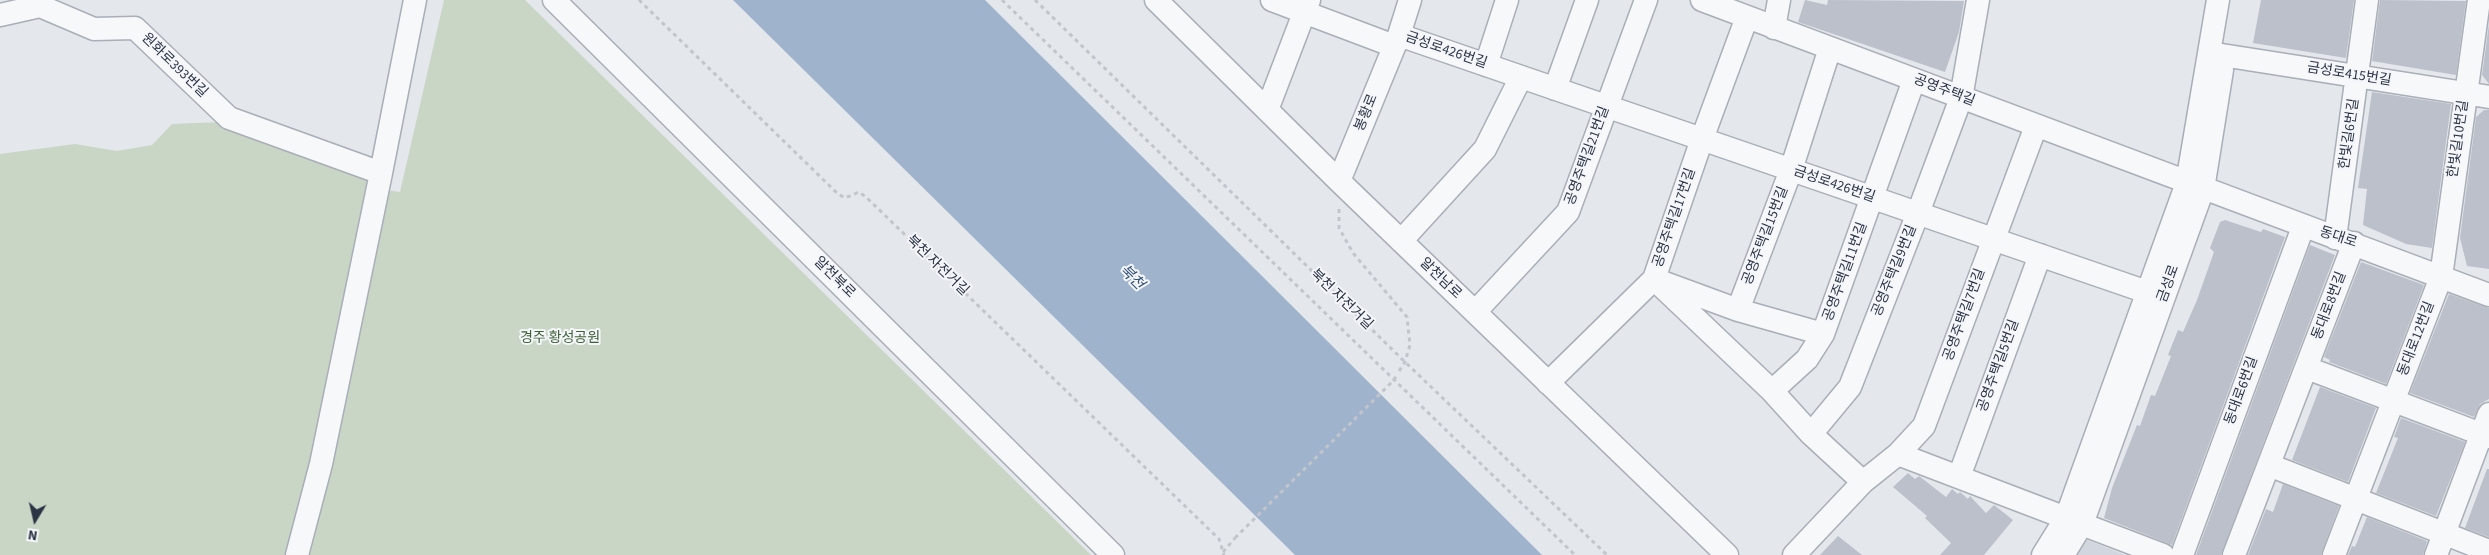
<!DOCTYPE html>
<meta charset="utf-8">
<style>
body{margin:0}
#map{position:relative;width:2489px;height:555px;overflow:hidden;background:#e4e7ec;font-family:"Source Sans 3",sans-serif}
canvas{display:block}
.north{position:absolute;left:10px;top:495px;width:50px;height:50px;-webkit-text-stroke:4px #f4f6f9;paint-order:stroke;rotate:189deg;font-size:14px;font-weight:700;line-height:20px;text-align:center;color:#2b3445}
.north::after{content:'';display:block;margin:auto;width:18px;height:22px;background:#2b3445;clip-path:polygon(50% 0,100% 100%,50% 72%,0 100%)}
</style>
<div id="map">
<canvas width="2489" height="555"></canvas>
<div class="north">N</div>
</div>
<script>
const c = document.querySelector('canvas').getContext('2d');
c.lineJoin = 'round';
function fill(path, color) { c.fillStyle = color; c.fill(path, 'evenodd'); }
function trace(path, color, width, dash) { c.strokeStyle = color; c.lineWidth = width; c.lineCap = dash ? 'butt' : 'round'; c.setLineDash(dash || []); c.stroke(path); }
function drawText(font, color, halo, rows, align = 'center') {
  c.font = font + ' "Source Sans 3","Noto Sans KR",sans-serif'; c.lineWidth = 4; c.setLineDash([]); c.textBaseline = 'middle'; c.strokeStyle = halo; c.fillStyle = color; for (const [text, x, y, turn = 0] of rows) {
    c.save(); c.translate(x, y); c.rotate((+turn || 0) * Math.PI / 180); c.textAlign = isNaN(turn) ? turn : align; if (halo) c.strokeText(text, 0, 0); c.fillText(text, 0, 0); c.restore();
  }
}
fill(new Path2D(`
 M2085,539L2125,555H2075Z`), '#d2d6de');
fill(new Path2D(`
 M444,0H525L1091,555H0V154L75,144L117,151L152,145L172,124L221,122L369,176L378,189L400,192Z`), '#c9d6c5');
fill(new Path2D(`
 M733,0H985L1542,555H1295Z`), '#9fb4cc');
fill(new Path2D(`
 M1805,0L1827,5L1828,0L1964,1L1959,32L1945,72L1798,22Z
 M2261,0H2354L2346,58L2253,43Z
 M2380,0L2466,1L2456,75L2372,61Z
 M2489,24V84L2482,75Z
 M2372,92L2451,104L2432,248L2406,244L2363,225L2367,189L2358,188Z
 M2484,110H2489V269L2467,266L2460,238L2476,117Z
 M2225,220L2261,232L2263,229L2285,237L2172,545L2104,518L2112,488L2137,425L2140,426L2151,395L2155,396L2171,356L2168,355L2178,330L2183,332L2197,300L2214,252L2210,248L2220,222Z
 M2310,245L2335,255L2221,555H2196Z
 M2361,262L2424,285L2386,384L2329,362L2330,360L2324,357Z
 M2449,294L2489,308V399L2480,404L2474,417L2410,393Z
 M2320,387L2376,408L2348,482L2292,460Z
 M2401,418L2465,442L2436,516L2376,493L2398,438L2394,437Z
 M2487,469H2489V537L2465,528Z
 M1908,473L1915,479L1919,476L1946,497L1952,489L1958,494L1960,492L1968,499L1970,496L1986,513L1994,505L2013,520L1984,555H1940L1951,543L1925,518L1927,516L1893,487Z
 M2283,484L2339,506L2321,555H2248L2266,509L2273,512Z
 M2367,517L2427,541L2423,555H2348L2352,546L2355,547Z
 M1838,536L1862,555H1820Z`), '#bbc0ca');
const minor = new Path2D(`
 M554,0L1113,555
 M1156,0L1339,181L1727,555
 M1272,0L1394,46
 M1702,0L2489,295
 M0,15L40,6L94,29L135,28L229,118L381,173L415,0
 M1774,28L1779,0
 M1399,35L2147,292
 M2209,53L2489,97
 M1486,65L1507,0
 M1555,89L1587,0
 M1267,110L1309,0
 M1339,181L1399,35L1410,0
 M2335,238L2367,0
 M1401,241L1485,149L1521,77
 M1654,279L1772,391L1811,434L1863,482
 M1662,282L1738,310L1823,334
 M1738,310L1791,170L1830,48
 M1475,312L1568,212L1646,0
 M2307,368L2489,437
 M1548,383L1654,279L1702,139L1747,17
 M1772,391L1807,359L1823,334L1914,80
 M1811,434L1850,387L1918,213L1961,98L1978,0
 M1898,454L2163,555
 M2269,465L2489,551
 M1959,477L2040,255
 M297,555L321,464L381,173
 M1794,555L1863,482L1898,454L1924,426L2036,126
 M2043,555L2066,518L2187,183L2218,0
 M2063,555L2082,524L2203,189L2222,70
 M2182,555L2303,227
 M2234,555L2354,243
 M2334,555L2441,277L2479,0
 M2436,555L2489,414`);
trace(minor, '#a9aeb7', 25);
trace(new Path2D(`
 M639,0L838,194L845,198L859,192L866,197L1219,539L1224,555
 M1002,0L1575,555
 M1035,0L1405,362L1607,555
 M1339,209V228L1353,253L1407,317L1410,345L1405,362L1397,374
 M1223,552L1235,538`), '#c2c5cb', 3, [4, 4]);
trace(minor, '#f7f8fa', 22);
trace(new Path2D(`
 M1235,538L1394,380L1397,374`), '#c2c5cb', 3, [4, 4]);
drawText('14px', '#2b3445', '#f4f6f9', [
 ["금성로426번길",1446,51,19],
 ["원화로393번길",174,66,44],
 ["금성로415번길",2349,75,9],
 ["공영주택길",1944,91,21],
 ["봉황로",1367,113,-68],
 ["한빛길6번길",2350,134,-82],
 ["한빛길10번길",2459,139,-82],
 ["공영주택길21번길",1588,156,-70],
 ["금성로426번길",1834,185,19],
 ["공영주택길17번길",1675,218,-71],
 ["공영주택길15번길",1766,236,-69],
 ["동대로",2338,238,18],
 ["북천 자전거길",937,266,44],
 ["공영주택길9번길",1895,271,-68],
 ["공영주택길11번길",1846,272,-70],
 ["알천북로",834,278,45],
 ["알천남로",1440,279,44],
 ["금성로",2169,284,-70],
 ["북천 자전거길",1341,300,44],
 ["동대로8번길",2330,306,-69],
 ["공영주택길7번길",1965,315,-70],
 ["동대로12번길",2417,339,-69],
 ["공영주택길5번길",1999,366,-70],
 ["동대로6번길",2242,391,-70]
]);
drawText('14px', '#3f6138', '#f4f6f9', [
 ["경주 황성공원",560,339]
]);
drawText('italic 15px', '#34527a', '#f4f6f9', [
 ["북천",1131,278,45]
]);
</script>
